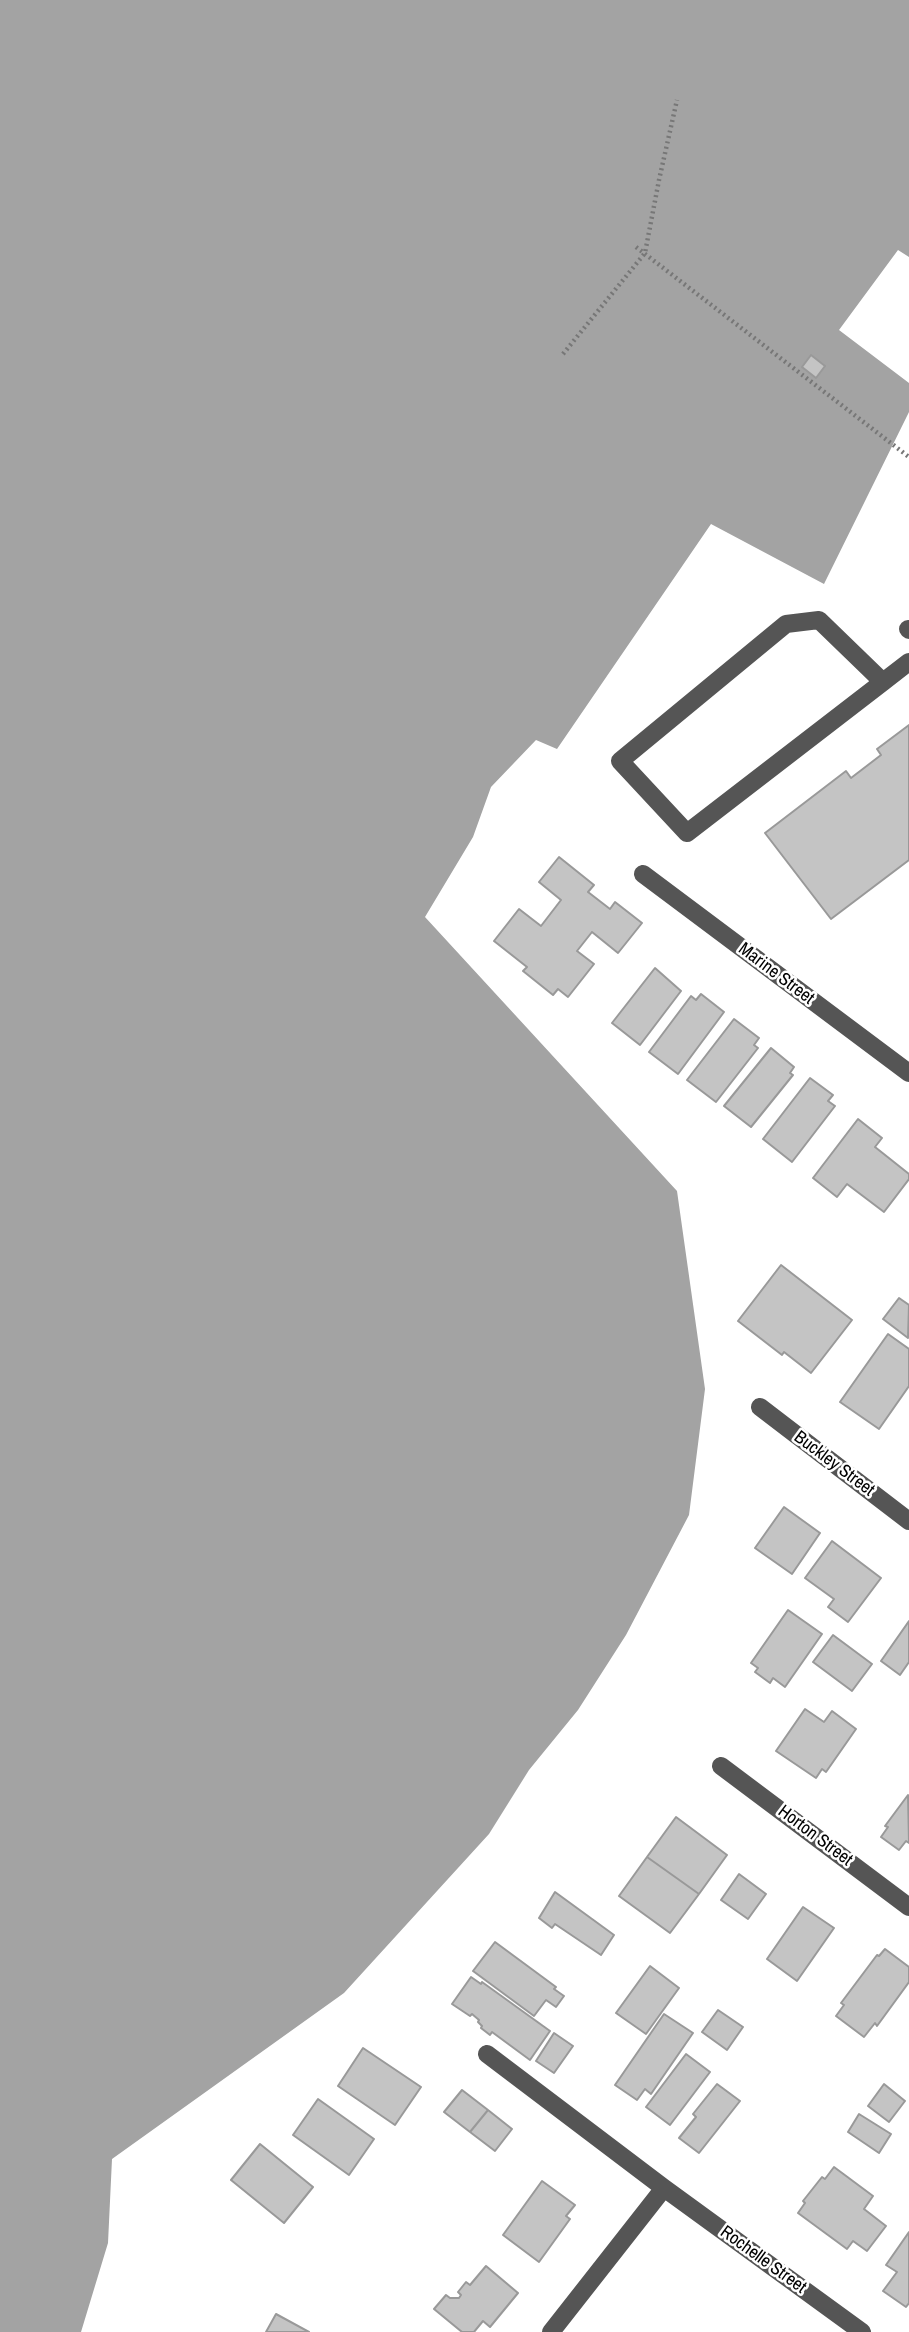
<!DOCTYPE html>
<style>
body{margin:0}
canvas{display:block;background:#fff}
</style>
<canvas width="909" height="2332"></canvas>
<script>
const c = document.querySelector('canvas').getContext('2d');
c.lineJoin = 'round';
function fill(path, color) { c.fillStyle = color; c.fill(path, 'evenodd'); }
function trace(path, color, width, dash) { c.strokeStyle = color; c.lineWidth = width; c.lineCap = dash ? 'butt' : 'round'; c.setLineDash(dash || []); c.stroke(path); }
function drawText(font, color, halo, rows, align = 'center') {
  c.font = font + ' "Archivo Narrow",sans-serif'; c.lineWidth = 5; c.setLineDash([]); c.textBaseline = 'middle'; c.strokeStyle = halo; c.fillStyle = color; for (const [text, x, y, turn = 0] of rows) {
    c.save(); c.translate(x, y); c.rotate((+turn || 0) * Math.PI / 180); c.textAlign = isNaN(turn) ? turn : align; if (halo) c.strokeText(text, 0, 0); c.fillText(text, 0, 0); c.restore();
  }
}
fill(new Path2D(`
 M0,0H909V257L898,250L839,330L909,383V412L824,584L711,524L557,749L536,740L491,787L473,837L425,917L677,1191L705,1389L689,1515L626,1635L578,1710L529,1770L489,1834L344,1993L112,2159L108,2243L81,2332H0Z`), '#a3a3a3');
const building = new Path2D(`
 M811,355L825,366L816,378L802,367Z
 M909,725V860L831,919L765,833L846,771L851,778L881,755L877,749Z
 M559,857L594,885L588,892L610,909L615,902L642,923L618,953L592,932L577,951L594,964L568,997L558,989L553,995L523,971L527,967L494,941L519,909L541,926L561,900L539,882Z
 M655,968L681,991L640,1045L612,1023Z
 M701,994L724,1012L678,1074L649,1052L691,996L696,1000Z
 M734,1019L759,1038L754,1045L758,1048L716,1102L687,1080Z
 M771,1048L794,1067L790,1073L793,1075L751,1127L724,1106Z
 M810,1078L833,1095L828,1101L835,1106L792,1162L763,1139Z
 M858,1119L882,1138L875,1147L909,1174V1179L884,1212L847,1184L837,1197L813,1178Z
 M781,1265L852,1320L811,1373L784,1352L782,1355L738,1321Z
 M899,1298L909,1305L908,1338L883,1319Z
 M888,1334L909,1349V1386L879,1429L840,1402Z
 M784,1507L820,1533L792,1574L755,1548Z
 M832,1541L881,1578L848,1622L828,1607L834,1599L805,1578Z
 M788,1610L822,1634L785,1687L773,1678L770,1683L755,1672L758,1668L751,1663Z
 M909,1621V1662L900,1675L881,1661Z
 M833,1635L872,1664L852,1691L813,1662Z
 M805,1709L824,1722L832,1711L856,1729L826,1772L822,1769L816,1778L776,1751Z
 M908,1795L909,1843L906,1841L899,1850L881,1837L888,1827L885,1826Z
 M676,1817L727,1855L699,1894L647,1857Z
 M647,1857L699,1894L670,1933L619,1896Z
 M739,1874L766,1894L748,1919L721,1900Z
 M555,1892L614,1935L601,1955L555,1924L552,1928L539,1918Z
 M803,1907L834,1928L797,1981L767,1959Z
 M495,1942L556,1987L554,1989L564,1996L556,2007L546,2000L534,2016L473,1971Z
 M885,1949L909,1967V1982L877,2026L875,2023L864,2037L836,2016L844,2005L841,2003L877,1955L879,1956Z
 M650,1966L679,1988L646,2034L616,2013Z
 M471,1977L481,1984L482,1982L550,2031L530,2060L492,2032L490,2035L481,2028L482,2026L478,2022L479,2020L472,2014L470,2016L452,2004Z
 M718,2010L743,2027L727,2050L702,2032Z
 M664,2014L693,2033L651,2094L645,2089L637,2100L615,2085Z
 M554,2033L573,2046L554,2073L536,2061Z
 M363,2048L421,2087L395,2125L338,2086Z
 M686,2054L710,2072L670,2125L646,2107Z
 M717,2084L740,2101L699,2153L679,2138L696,2117L693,2114Z
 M884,2084L905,2101L889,2122L868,2106Z
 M462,2090L488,2110L470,2132L444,2112Z
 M318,2099L374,2139L349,2175L293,2135Z
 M488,2110L512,2129L495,2151L470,2132Z
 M859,2114L891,2134L879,2153L848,2132Z
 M260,2144L313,2187L284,2223L231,2180Z
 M834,2167L873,2196L864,2209L886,2226L867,2251L853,2241L847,2249L798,2213L805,2203L803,2201L822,2177L825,2179Z
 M542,2181L575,2205L566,2216L570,2219L539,2262L503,2235Z
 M909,2232V2303L906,2307L883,2291L897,2272L886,2265Z
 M486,2266L518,2293L490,2327L483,2321L474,2332H462L434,2309L446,2295L450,2298H459L461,2295L458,2292L466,2282L470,2285Z
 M276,2314L309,2332H266Z`);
fill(building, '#c4c4c4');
trace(building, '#999', 2);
trace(new Path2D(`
 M636,247L909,457
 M563,354L645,253L659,180L677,100`), '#777', 4.5, [2, 3.5]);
trace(new Path2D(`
 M908,629L909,630
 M883,682L819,620L786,624L620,761L687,833L883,682L909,662
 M643,874L909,1073
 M760,1407L909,1521
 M721,1766L909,1907
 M487,2054L664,2188L862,2332
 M551,2332L664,2188`), '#555', 18);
drawText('18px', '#000', '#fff', [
 ["Marine Street",776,974,37],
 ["Buckley Street",834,1464,37],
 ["Horton Street",815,1836,37],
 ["Rochelle Street",763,2260,36]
]);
</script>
